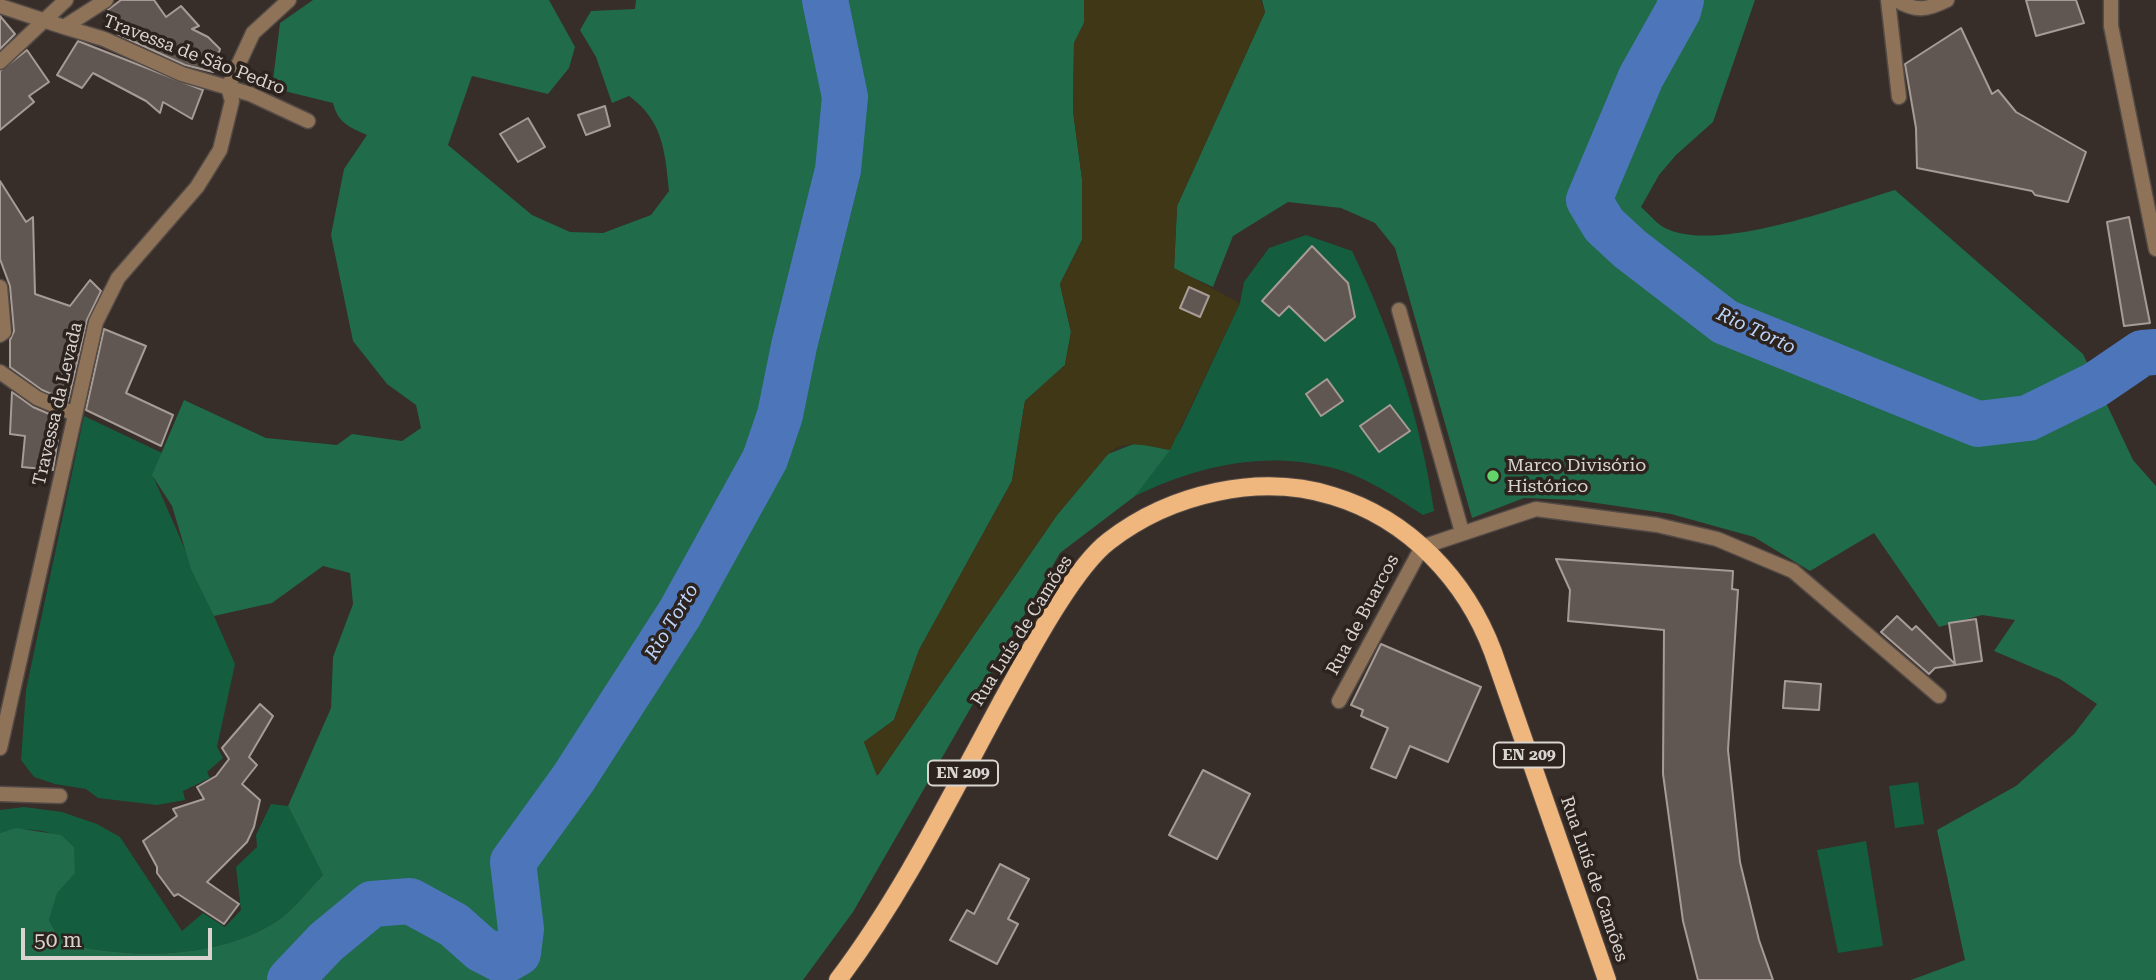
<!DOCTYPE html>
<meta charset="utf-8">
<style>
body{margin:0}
#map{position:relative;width:2156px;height:980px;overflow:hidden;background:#372d29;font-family:"Roboto Serif",serif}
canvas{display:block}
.scale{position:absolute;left:21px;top:928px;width:191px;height:32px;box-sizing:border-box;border:4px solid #dad4d1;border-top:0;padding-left:9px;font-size:21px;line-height:24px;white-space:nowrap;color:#dad4d1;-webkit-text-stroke:5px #2c231f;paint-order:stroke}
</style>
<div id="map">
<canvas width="2156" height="980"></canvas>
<div class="scale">50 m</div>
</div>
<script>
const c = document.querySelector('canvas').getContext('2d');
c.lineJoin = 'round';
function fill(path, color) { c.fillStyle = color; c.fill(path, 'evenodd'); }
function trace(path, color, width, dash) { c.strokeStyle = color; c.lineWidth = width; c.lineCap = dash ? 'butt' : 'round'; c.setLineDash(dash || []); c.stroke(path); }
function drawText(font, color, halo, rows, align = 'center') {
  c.font = font + ' "Roboto Serif",serif'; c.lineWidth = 7; c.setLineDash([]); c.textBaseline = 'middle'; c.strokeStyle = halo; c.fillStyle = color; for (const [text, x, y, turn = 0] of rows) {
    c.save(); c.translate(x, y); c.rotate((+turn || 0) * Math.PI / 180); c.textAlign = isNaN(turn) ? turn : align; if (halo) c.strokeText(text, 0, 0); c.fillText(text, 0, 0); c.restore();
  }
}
fill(new Path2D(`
 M1306,235L1352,251C1392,333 1421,421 1434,511L1423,515C1396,497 1364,476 1333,468C1264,450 1197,466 1135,496L1181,429L1240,303L1244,282L1269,248Z
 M84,416L162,453L153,476L235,664L217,747L223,758L207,772L210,778L183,791L185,800L157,805L98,798L86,789L55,784L34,777L21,760L26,690Z
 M1918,782L1924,824L1895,828L1889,786Z
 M271,804L288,806L323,875C308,890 294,910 277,921C219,960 125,960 61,942L49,920L57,889L74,847C55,829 25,826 0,833V810L24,807L62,812L97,824L120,837L182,931L203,913L225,927L241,910L236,867L257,847L256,835Z
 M1866,841L1883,946L1838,953L1817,850Z`), '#145e3f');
fill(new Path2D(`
 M313,0H549L575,47L569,68L548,94L472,76L448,145L532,215L570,232L603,233L651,215L669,191C665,151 663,121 629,96L612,103L596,57L580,30L591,11L635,9L636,0H1084V23L1074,43L1073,111L1082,179V240L1060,284L1071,332L1065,365L1025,401L1012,481L919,650L894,720L864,742L878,775L1057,515L1108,454L1136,443L1170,450L1135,496L1060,553L853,912L803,980H0V833L16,828L61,835L74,847L75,873L57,893L49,920L61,942C126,960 218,960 277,921C294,910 308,890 323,875L288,806L331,708L333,657L353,604L350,573L323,566L272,603L214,616L191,569L172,506L152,475L184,400L266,438L337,445L352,434L402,441L421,428L416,405L387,384L353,341L331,235L344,169L367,135C349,127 338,123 333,103L272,88L280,23Z
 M1262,0H1755L1713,122L1676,155L1659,175L1641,207C1648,213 1657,224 1665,228C1716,254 1842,206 1895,190L2083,354L2133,460L2156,486V980H1911L1965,960L1937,830L2016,786L2074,734L2097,704L2060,679L1994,651L2015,620L1982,615L1939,627L1874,533L1810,571L1754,537L1671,514L1576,500L1524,498L1472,518L1395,248L1375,223L1341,208L1288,202L1233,236L1213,287L1174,269L1177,206L1265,12Z`), '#1f6b4a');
fill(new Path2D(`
 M1084,0H1261L1265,12L1177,206L1174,268L1240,303L1170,450C1148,446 1126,438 1108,454L1057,515L877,776L864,742L894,720L919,650L1012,481L1025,401L1065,365L1071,332L1060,284L1082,240V179L1073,111L1074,43L1084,23Z`), '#3f3716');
trace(new Path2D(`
 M1681,0L1678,11L1641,77L1589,200L1604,225L1630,249L1725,322L1978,424L2028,418L2095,385L2142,353L2156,352
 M290,980L326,942L372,904L410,901L454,925L481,949L504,961L518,953L521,929L513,862L573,779L680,613L765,459L780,415L794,346L838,170L845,97L825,0`), '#4d76ba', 46);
const building = new Path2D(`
 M121,0H154L166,17L181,6L199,26L192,29L208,37L220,49L213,72L185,65L117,34L105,12Z
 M2026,0H2076L2084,23L2036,36Z
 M0,16L15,34L0,49Z
 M1961,28L1992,94L1998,90L2016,112L2086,152L2068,202L2035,195L2032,191L1917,168L1916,128L1905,64Z
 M78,41L203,90L192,119L163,102L160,113L146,101L93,73L82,88L57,75Z
 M27,50L49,82L29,96L34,102L0,130V71Z
 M605,106L610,126L586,135L578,115Z
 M528,118L545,147L518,162L500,134Z
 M0,181L26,222L33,217L35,294L70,306L90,280L101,291L87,320L68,401L42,390L10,367V340L14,331L10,286L0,259Z
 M2129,217L2150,323L2124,326L2107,222Z
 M1312,246L1348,283L1355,317L1325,341L1289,306L1279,316L1262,301Z
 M1189,287L1209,296L1200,317L1180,308Z
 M104,329L146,346L126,393L173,415L161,446L86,410Z
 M1327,379L1343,401L1321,416L1306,394Z
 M12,392L33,407L61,419L53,470L22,467L25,436L10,434Z
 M1390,405L1410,431L1379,452L1360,426Z
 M1556,559L1733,571L1732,589L1738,590L1728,750L1740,862L1759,940L1773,980H1698L1683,921L1663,774L1664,630L1568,621L1570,590Z
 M1897,616L1912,630L1916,626L1955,664L1949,623L1976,619L1982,661L1935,668L1929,674L1881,632Z
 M1381,644L1481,687L1448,762L1410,746L1396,778L1371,768L1388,728L1361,716L1363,710L1351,705Z
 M1785,681L1821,684L1819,710L1783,708Z
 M260,704L273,716L249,757L257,765L242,784L260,800L254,827L247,842L207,882L239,904L224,924L178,894L174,896L157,873V867L143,841L177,816L173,809L204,799L197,787L216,776L229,759L222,748Z
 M1203,770L1250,794L1217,859L1169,835Z
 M1000,864L1029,879L1008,919L1018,924L997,964L950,940L967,910L974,914Z`);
fill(building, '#615752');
trace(building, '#a79b95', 2);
const minor = new Path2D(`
 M1888,0L1899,97
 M1896,0C1916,12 1927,10 1947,0
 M2111,0V26L2156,249
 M0,6L64,27L106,0
 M64,27L104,39L182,74L250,94L308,121
 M0,62L66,0
 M0,287L4,332L0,335
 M1399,310L1462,532
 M0,372L37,398L75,414
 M1339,701L1422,547L1536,509L1657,525L1717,539L1793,571L1939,696
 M0,748L96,322L118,278L197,187L220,150L232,101L228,87L253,33L289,0
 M0,794L60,796`);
const primary = new Path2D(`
 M838,980C903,894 950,797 1001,703C1025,660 1072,569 1109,541C1171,493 1260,473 1333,496C1409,519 1466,580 1493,652L1607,980`);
trace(minor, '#544b47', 17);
trace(primary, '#544b47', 20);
trace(minor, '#8f7359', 14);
trace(primary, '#efb67e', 18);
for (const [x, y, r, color] of [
 [1493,476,7,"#62d469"]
]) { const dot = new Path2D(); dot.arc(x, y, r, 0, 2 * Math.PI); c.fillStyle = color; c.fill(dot); trace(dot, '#2c231f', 2.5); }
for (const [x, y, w] of [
 [1529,755,70],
 [963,773,70]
]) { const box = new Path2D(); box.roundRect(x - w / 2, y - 12.5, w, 25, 5); c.fillStyle = '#2c231f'; c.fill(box); trace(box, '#dad4d1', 2); }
drawText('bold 16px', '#dad4d1', null, [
 ["EN 209",1529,755],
 ["EN 209",963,773]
]);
drawText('18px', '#dad4d1', '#2c231f', [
 ["Travessa de São Pedro",194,55,21],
 ["Travessa da Levada",58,404,-77],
 ["Rua de Buarcos",1363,615,-62],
 ["Rua Luís de Camões",1022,631,-58],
 ["Rua Luís de Camões",1594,879,71]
]);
drawText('18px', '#dad4d1', '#2c231f', [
 ["Marco Divisório",1507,466],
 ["Histórico",1507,487]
], 'left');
drawText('italic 19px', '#bdd5fa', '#2c231f', [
 ["Rio Torto",1756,331,25],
 ["Rio Torto",672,622,-59]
]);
</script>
